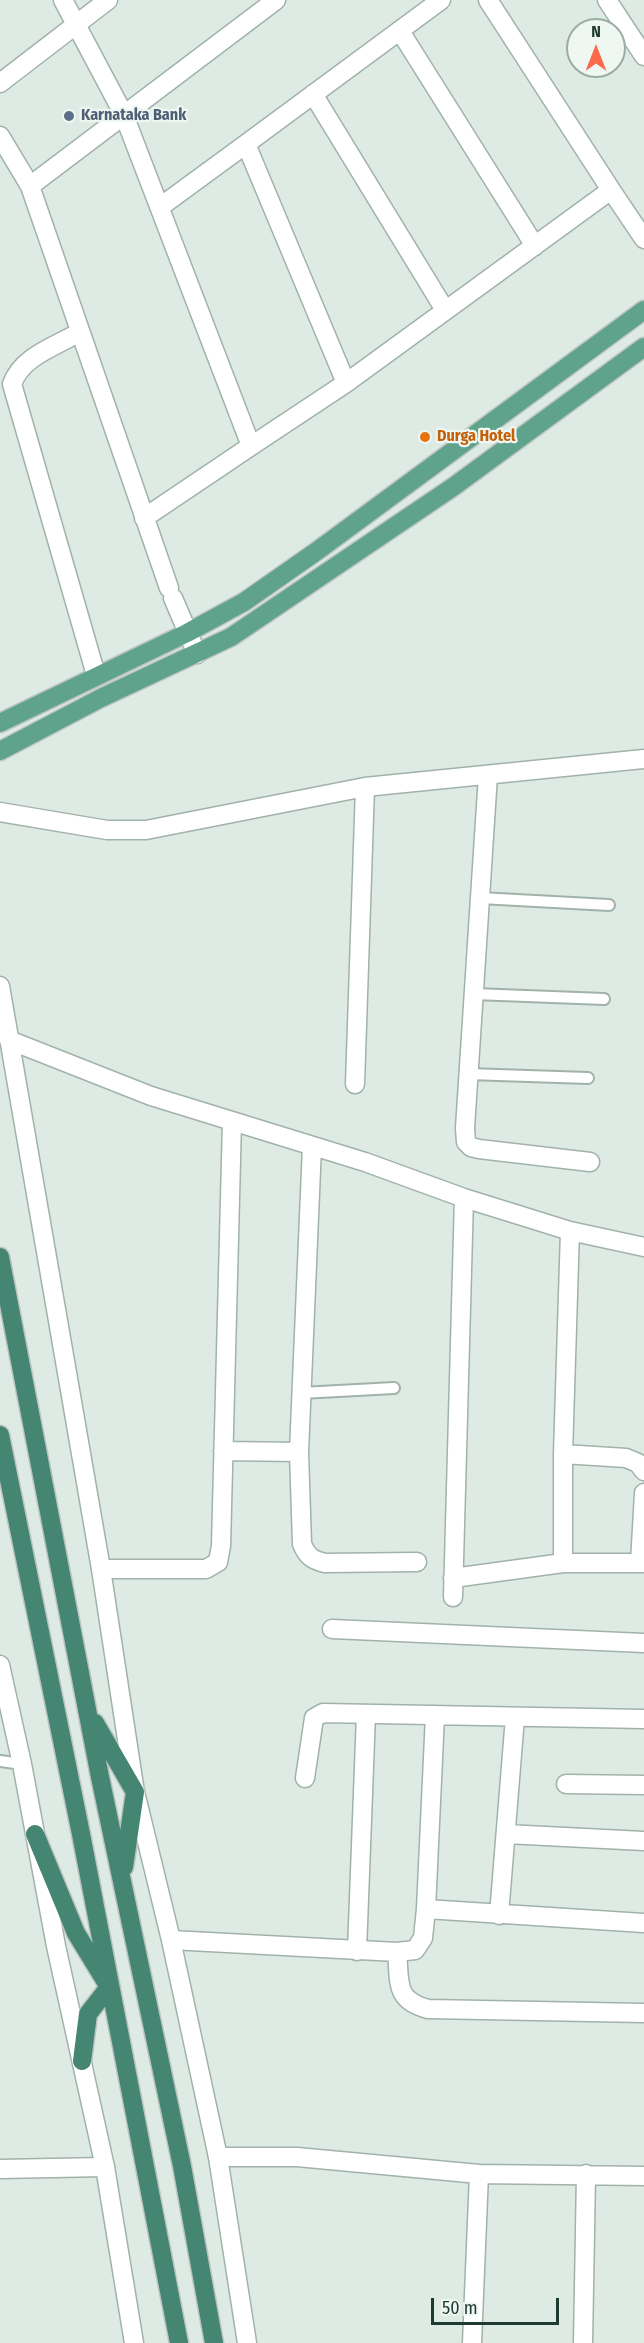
<!DOCTYPE html>
<style>
body{margin:0}
#map{position:relative;width:644px;height:2343px;overflow:hidden;background:#deeae4;font-family:"Fira Sans Condensed",sans-serif}
canvas{display:block}
.north{position:absolute;left:566px;top:18px;width:60px;height:60px;box-sizing:border-box;background:#eef7f2;border:2px solid #9baca5;border-radius:50%;rotate:0deg;font-size:16px;font-weight:700;line-height:24px;text-align:center;color:#1e3b31}
.north::after{content:'';display:block;margin:auto;width:21px;height:27px;background:#fb6a4b;clip-path:polygon(50% 0,100% 100%,50% 72%,0 100%)}
.scale{position:absolute;left:431px;top:2298px;width:128px;height:27px;box-sizing:border-box;border:3px solid #1e3b31;border-top:0;padding-left:8px;font-size:18px;line-height:21px;white-space:nowrap;color:#1e3b31;-webkit-text-stroke:4px #eef7f2;paint-order:stroke}
</style>
<div id="map">
<canvas width="644" height="2343"></canvas>
<div class="north">N</div>
<div class="scale">50 m</div>
</div>
<script>
const c = document.querySelector('canvas').getContext('2d');
c.lineJoin = 'round';
function trace(path, color, width, dash) { c.strokeStyle = color; c.lineWidth = width; c.lineCap = dash ? 'butt' : 'round'; c.setLineDash(dash || []); c.stroke(path); }
function drawText(font, color, halo, rows, align = 'center') {
  c.font = font + ' "Fira Sans Condensed",sans-serif'; c.lineWidth = 4.5; c.setLineDash([]); c.textBaseline = 'middle'; c.strokeStyle = halo; c.fillStyle = color; for (const [text, x, y, turn = 0] of rows) {
    c.save(); c.translate(x, y); c.rotate((+turn || 0) * Math.PI / 180); c.textAlign = isNaN(turn) ? turn : align; if (halo) c.strokeText(text, 0, 0); c.fillText(text, 0, 0); c.restore();
  }
}
const service = new Path2D(`
 M480,898L609,905
 M474,994L604,999
 M468,1074L588,1078
 M301,1393L394,1388
 M0,1761L22,1764`);
const minor = new Path2D(`
 M63,0L124,115L251,446L144,518
 M488,0L611,190
 M607,0L644,56
 M400,31L535,246
 M0,83L108,0
 M313,94L445,310
 M0,136L30,186
 M246,144L441,0
 M160,207L246,144L346,383L251,446
 M80,332C56,346 22,356 12,384L96,675
 M346,383L611,190L644,239
 M169,588L30,186L276,0
 M173,598L197,654
 M488,775L465,1128L466,1142L471,1147L479,1149L590,1162
 M0,812L107,830H146L365,787L644,759
 M9,1040L151,1096L365,1162L464,1198L570,1231L644,1247
 M355,1084L365,787
 M312,1146L299,1452L302,1544C307,1556 312,1560 325,1563L417,1562
 M223,1451L299,1452
 M563,1454L626,1458L638,1463L644,1471
 M563,1563V1454L570,1231
 M640,1563L644,1493
 M101,1569H206L218,1562L221,1546L232,1121
 M453,1578L563,1563H644
 M453,1597L464,1198
 M332,1629L644,1643
 M305,1778L314,1718L323,1713L644,1719
 M566,1784L644,1785
 M506,1834L644,1841
 M426,1909L644,1923
 M499,1915L515,1717
 M171,1940L397,1952L415,1950L423,1938L426,1909L435,1715
 M357,1951L366,1714
 M397,1952C400,1982 394,2000 428,2009L644,2013
 M218,2157H297L479,2174L644,2176
 M0,2169L105,2167
 M472,2343L479,2174
 M583,2343L586,2174`);
const tertiary = new Path2D(`
 M0,986L101,1569L135,1792L171,1940L218,2157L247,2343
 M0,1665L22,1764L56,1946L105,2167L134,2343`);
const primary = new Path2D(`
 M0,723L187,633L244,602L317,551L644,310
 M0,751L101,698L231,637L453,487L644,347`);
const trunk = new Path2D(`
 M0,1257L100,1777L182,2166L214,2343
 M0,1435L81,1834L179,2343
 M95,1723L135,1792L124,1867
 M35,1834L76,1933L109,1987L88,2014L82,2061`);
trace(service, '#a1b2ab', 14);
trace(minor, '#a1b2ab', 21);
trace(tertiary, '#a1b2ab', 21);
trace(primary, '#bcc4c1', 21);
trace(trunk, '#bcc4c1', 21);
trace(service, '#fff', 10);
trace(minor, '#fff', 18);
trace(tertiary, '#fff', 18);
trace(primary, '#5fa38d', 18);
trace(trunk, '#448672', 18);
for (const [x, y, r, color] of [
 [69,116,6,"#5c6f8a"],
 [425,437,6,"#e8710a"]
]) { const dot = new Path2D(); dot.arc(x, y, r, 0, 2 * Math.PI); c.fillStyle = color; c.fill(dot); trace(dot, '#eef7f2', 2); }
drawText('bold 16px', '#4e5e75', '#eef7f2', [
 ["Karnataka Bank",81,116]
], 'left');
drawText('bold 16px', '#c56008', '#eef7f2', [
 ["Durga Hotel",437,437]
], 'left');
</script>
